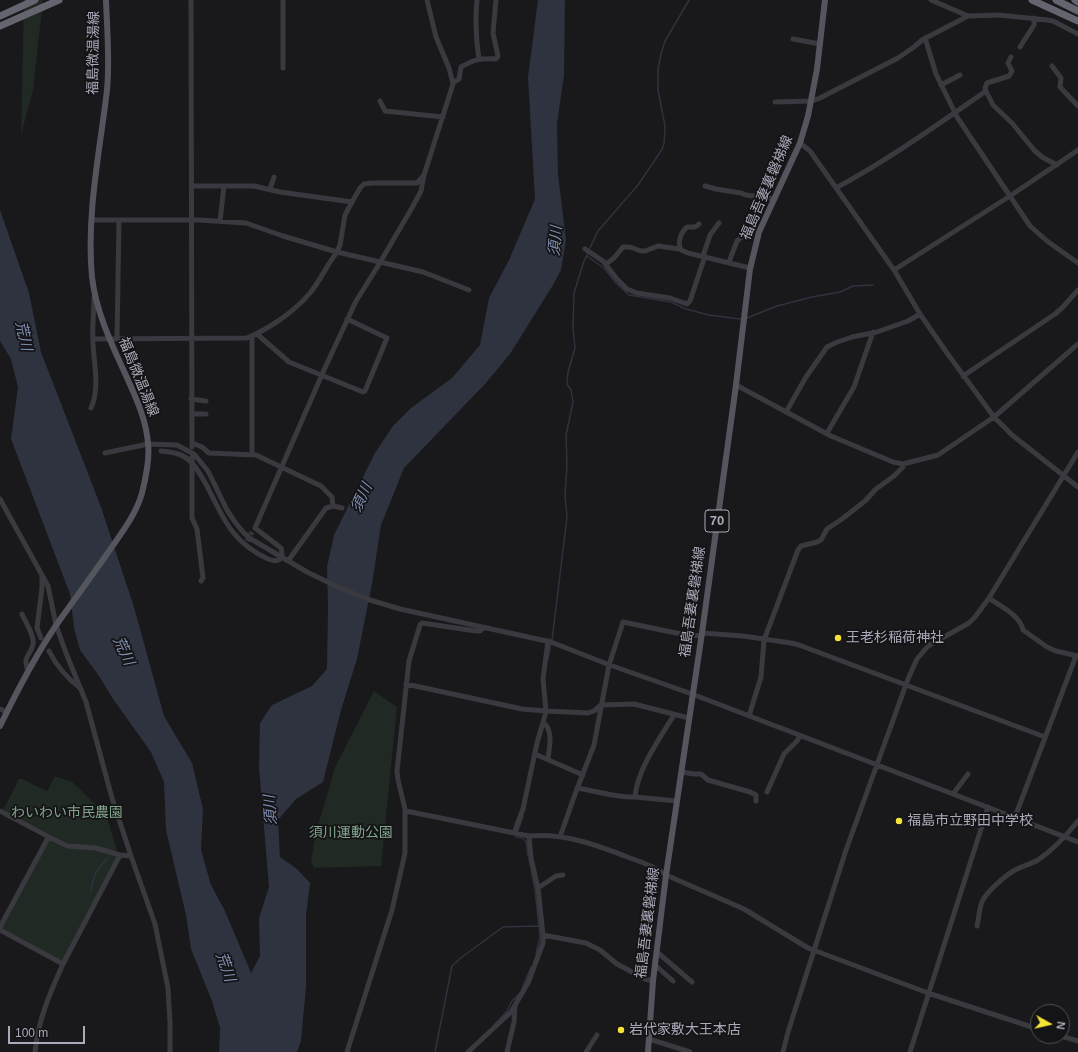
<!DOCTYPE html>
<meta charset="utf-8">
<style>
body{margin:0}
#map{position:relative;width:1078px;height:1052px;overflow:hidden;background:#19181a;font-family:Arial,sans-serif}
canvas{display:block}
.north{position:absolute;left:1030px;top:1004px;width:40px;height:40px;box-sizing:border-box;background:#141315;border:1px solid #505057;border-radius:50%;rotate:98deg;font-size:11px;font-weight:700;line-height:16px;text-align:center;color:#aaabba}
.north::after{content:'';display:block;margin:auto;width:14px;height:18px;background:#f4e437;clip-path:polygon(50% 0,100% 100%,50% 72%,0 100%)}
.scale{position:absolute;left:8px;top:1026px;width:77px;height:18px;box-sizing:border-box;border:2px solid #aaabba;border-top:0;padding-left:5px;font-size:12px;line-height:14px;white-space:nowrap;color:#aaabba;-webkit-text-stroke:3px #141315;paint-order:stroke}
</style>
<div id="map">
<canvas width="1078" height="1052"></canvas>
<div class="north">N</div>
<div class="scale">100 m</div>
</div>
<script>
const c = document.querySelector('canvas').getContext('2d');
c.lineJoin = 'round';
function fill(path, color) { c.fillStyle = color; c.fill(path, 'evenodd'); }
function trace(path, color, width, dash) { c.strokeStyle = color; c.lineWidth = width; c.lineCap = dash ? 'butt' : 'round'; c.setLineDash(dash || []); c.stroke(path); }
function drawText(font, color, halo, rows, align = 'center') {
  c.font = font + ' Arial,"Noto Sans JP",sans-serif'; c.lineWidth = 3.5; c.setLineDash([]); c.textBaseline = 'middle'; c.strokeStyle = halo; c.fillStyle = color; for (const [text, x, y, turn = 0] of rows) {
    c.save(); c.translate(x, y); c.rotate((+turn || 0) * Math.PI / 180); c.textAlign = isNaN(turn) ? turn : align; if (halo) c.strokeText(text, 0, 0); c.fillText(text, 0, 0); c.restore();
  }
}
fill(new Path2D(`
 M24,0H43L33,90L21,135Z
 M374,691L397,707L381,866L314,868L311,862L315,836L335,767Z
 M55,776L72,782L106,814L117,850L115,851L68,844L3,810L19,779H22L47,791Z
 M49,840L67,848L95,849L118,855L62,963L0,929Z`), '#202923');
fill(new Path2D(`
 M538,0H565L564,75L557,124L558,174L566,240L561,270L553,285L510,354L485,384L404,468L381,525L372,584L357,659L341,710L323,782L296,799L278,820L280,857L297,869L310,883L306,915V987L301,1041L297,1052H219L220,1028L212,1001L191,949L186,915L166,830L164,782L151,752L113,699L99,676L80,650L74,628L70,594L11,439L18,387L11,359L0,341V210L29,293L41,352L101,507L134,607L164,716L192,763L203,809L201,850L211,885L225,911L251,973L260,956L259,918L269,887L259,767L260,723L272,705L312,686L327,669L328,606L327,567L334,535L375,453L393,426L411,408L452,378L480,345L489,298L509,260L535,199L528,77Z`), '#2e333f');
trace(new Path2D(`
 M589,250L598,231L638,185L661,151L664,144L665,126L658,90V69L661,54L665,41L689,0
 M587,256L604,268L616,283L629,295L671,302L686,309L709,315L740,319
 M747,318L777,306L812,297L840,292L853,286L873,285
 M552,640L567,517L565,495L567,465L566,435L573,402L571,390L567,384L568,372L575,348L573,328L574,293L584,261L588,253
 M548,659L551,643
 M523,816L516,837L522,838L526,841L528,856
 M529,859L535,889L540,937L536,954
 M91,892C93,875 96,871 107,859
 M522,989L531,967
 M494,1025L507,1011L512,1001L520,993
 M435,1052L452,966L462,957L503,927L539,926`), '#2e333f', 1.5);
trace(new Path2D(`
 M247,541L252,532`), '#36353a', 5, [5, 2.5]);
trace(new Path2D(`
 M191,0L192,447
 M477,0C475,20 476,39 479,59
 M931,0L968,16
 M925,38L936,74L957,117L1030,226L1047,241L1078,263
 M793,39L820,44
 M1020,47L1034,25V18
 M1052,66L1061,78L1060,87L1078,106
 M283,68V0
 M453,83L459,79L461,67C475,59 481,58 496,59L498,56L493,33L496,0
 M941,85L960,75
 M986,91L993,105L1012,123L1034,150L1042,157L1057,165
 M380,101L385,111L443,117
 M775,102L812,101L820,98L898,58L914,47L922,40L968,16L999,15L1047,20L1053,21L1078,34
 M800,143L810,151L894,270L920,314L947,353L994,417L1012,435L1078,487
 M192,186H254L280,192L352,202
 M705,186L716,189L741,193L746,195L775,199
 M836,188C888,160 937,125 986,91L985,88L987,83L1009,76L1012,71L1008,63L1011,57
 M270,189L274,177
 M92,220H199L246,223L283,236L337,252L423,272L469,290
 M220,221L224,186
 M699,224L695,227H687C681,232 677,243 681,250L688,253L750,268
 M585,249L603,261L617,279L627,289L637,293L670,298L687,304L690,301L705,256
 M703,256L710,235L719,223
 M729,262L737,241L752,228L753,225
 M606,264L614,258L623,247H630L641,251H645L658,246L680,249
 M894,270L1010,196L1078,150
 M257,334L289,362L363,392L365,391L387,338L347,319
 M252,336V454
 M93,339L247,338C269,329 295,311 310,293C320,281 327,265 337,252L340,245L345,215L352,202L360,188L364,184L371,183H417L424,175L453,84L449,68L436,37L427,0
 M117,339L119,220
 M963,376L1055,314L1062,308L1078,290
 M736,385L831,436L893,462L903,464L938,455L994,417L1078,344
 M191,399L206,401
 M91,408C100,388 94,365 93,343C92,328 94,312 94,296
 M786,412L806,377L827,347L835,343L852,337L877,332L908,321L920,314
 M192,414H206
 M827,433L854,387L873,332
 M192,443L202,447L209,453L256,455L321,486L332,497L333,506
 M161,451C171,452 181,453 189,460C197,467 203,479 208,488C224,520 233,543 268,559C273,561 279,562 281,557C283,554 282,551 281,548L255,528L324,370L356,301L378,266L413,206L421,191L424,175
 M105,453L148,444L177,445L194,454L208,471L227,510L235,522L244,533L251,539L307,572L338,587L370,600L400,609L551,642L607,664L692,694L1078,842
 M192,457V518L197,529L203,578L201,581
 M0,499L48,586L56,625L66,653L86,702L112,798L131,856L155,924L168,988L170,1023V1052
 M288,561L326,508L333,506L342,508
 M989,598C1001,607 1020,615 1023,630L1047,647L1056,651L1078,656
 M22,614C25,621 35,637 33,644C31,657 22,654 28,671
 M702,633L743,636L791,643L799,645L1045,737
 M41,638L37,628L42,588V576
 M49,651C56,665 67,678 80,688
 M406,684L522,709L546,711L588,713L594,711L601,705L634,704L689,718
 M0,709L7,712
 M674,715C660,738 637,770 635,797L677,801
 M749,716L761,677L764,640L798,550L801,546L817,542L821,540L827,529L842,519L865,501L876,489L894,476L903,467V464
 M546,725C553,735 549,748 548,759
 M537,755L583,775
 M681,772L694,774H701L708,780L750,792L756,795V801
 M577,788C597,791 616,798 635,797
 M767,792L784,754L797,741L800,736
 M953,794L968,774
 M0,811L51,838
 M406,811L529,836C565,833 597,845 630,858C642,862 656,867 666,875L744,909L808,948L928,993L1038,1029
 M1015,817L1076,656
 M514,833L523,809L537,743L544,719L546,711L543,679L548,641
 M560,837L574,797L594,745L609,665L623,622L676,633L701,636
 M538,888L556,876L563,875
 M977,926C979,918 979,909 982,902C986,892 1006,875 1015,870C1023,866 1031,864 1038,860C1054,849 1066,836 1078,821
 M0,927L48,838L53,839L67,846L96,848L120,855
 M0,930L63,964L120,855L131,856
 M543,935L586,943L600,950L617,964L645,979L653,981
 M657,952L692,982
 M655,965L673,981
 M1061,1036L1078,1041
 M649,1039L690,1052
 M35,1052C38,1020 50,993 63,964
 M347,1052L392,910L405,853V809L398,780L397,771L409,661L420,625L422,623L476,631H480L483,628
 M468,1052L511,1012L528,983L543,943V935L538,888L531,858L529,836
 M507,1052L514,1022L515,1006
 M586,1052L597,1035
 M783,1052L788,1032L846,850L908,679L917,659L928,646L969,623L975,617L989,598L1078,452
 M910,1052L988,807`), '#3a393f', 5);
trace(new Path2D(`
 M0,726C17,691 35,656 57,624C74,600 91,577 107,554C120,535 136,515 142,493C146,477 150,459 148,443C146,420 137,400 128,380C113,347 96,313 92,277C86,216 100,150 107,90C110,60 107,30 106,0
 M648,1052L653,981L666,875L702,633L736,385L750,269L759,232L800,143L808,116L817,69L825,0`), '#55555e', 6);
trace(new Path2D(`
 M1032,0L1078,21
 M1056,0L1078,11
 M1075,0L1078,2
 M0,16L35,0
 M0,26L59,0`), '#656570', 7);
for (const [x, y, r, color] of [
 [838,638,4,"#f4e437"],
 [899,821,4,"#f4e437"],
 [621,1030,4,"#f4e437"]
]) { const dot = new Path2D(); dot.arc(x, y, r, 0, 2 * Math.PI); c.fillStyle = color; c.fill(dot); trace(dot, '#141315', 1.5); }
for (const [x, y, w] of [
 [717,521,24]
]) { const box = new Path2D(); box.roundRect(x - w / 2, y - 11, w, 22, 3); c.fillStyle = '#141315'; c.fill(box); trace(box, '#aaabba', 1); }
drawText('bold 13px', '#aaabba', null, [
 ["70",717,521]
]);
drawText('14px', '#aaabba', '#141315', [
 ["福島微温湯線",94,53,-89],
 ["福島吾妻裏磐梯線",767,188,-67],
 ["福島微温湯線",138,377,68],
 ["福島吾妻裏磐梯線",693,602,-82],
 ["福島吾妻裏磐梯線",648,923,-83]
]);
drawText('14px', '#aaabba', '#141315', [
 ["王老杉稲荷神社",846,638],
 ["福島市立野田中学校",907,821],
 ["岩代家敷大王本店",629,1030]
], 'left');
drawText('14px', '#81a58d', '#141315', [
 ["わいわい市民農園",67,813],
 ["須川運動公園",351,833]
]);
drawText('italic 15px', '#8190b5', '#141315', [
 ["須川",556,241,-86],
 ["荒川",23,336,78],
 ["須川",362,498,-65],
 ["荒川",123,651,65],
 ["須川",271,810,-94],
 ["荒川",225,967,70]
]);
</script>
